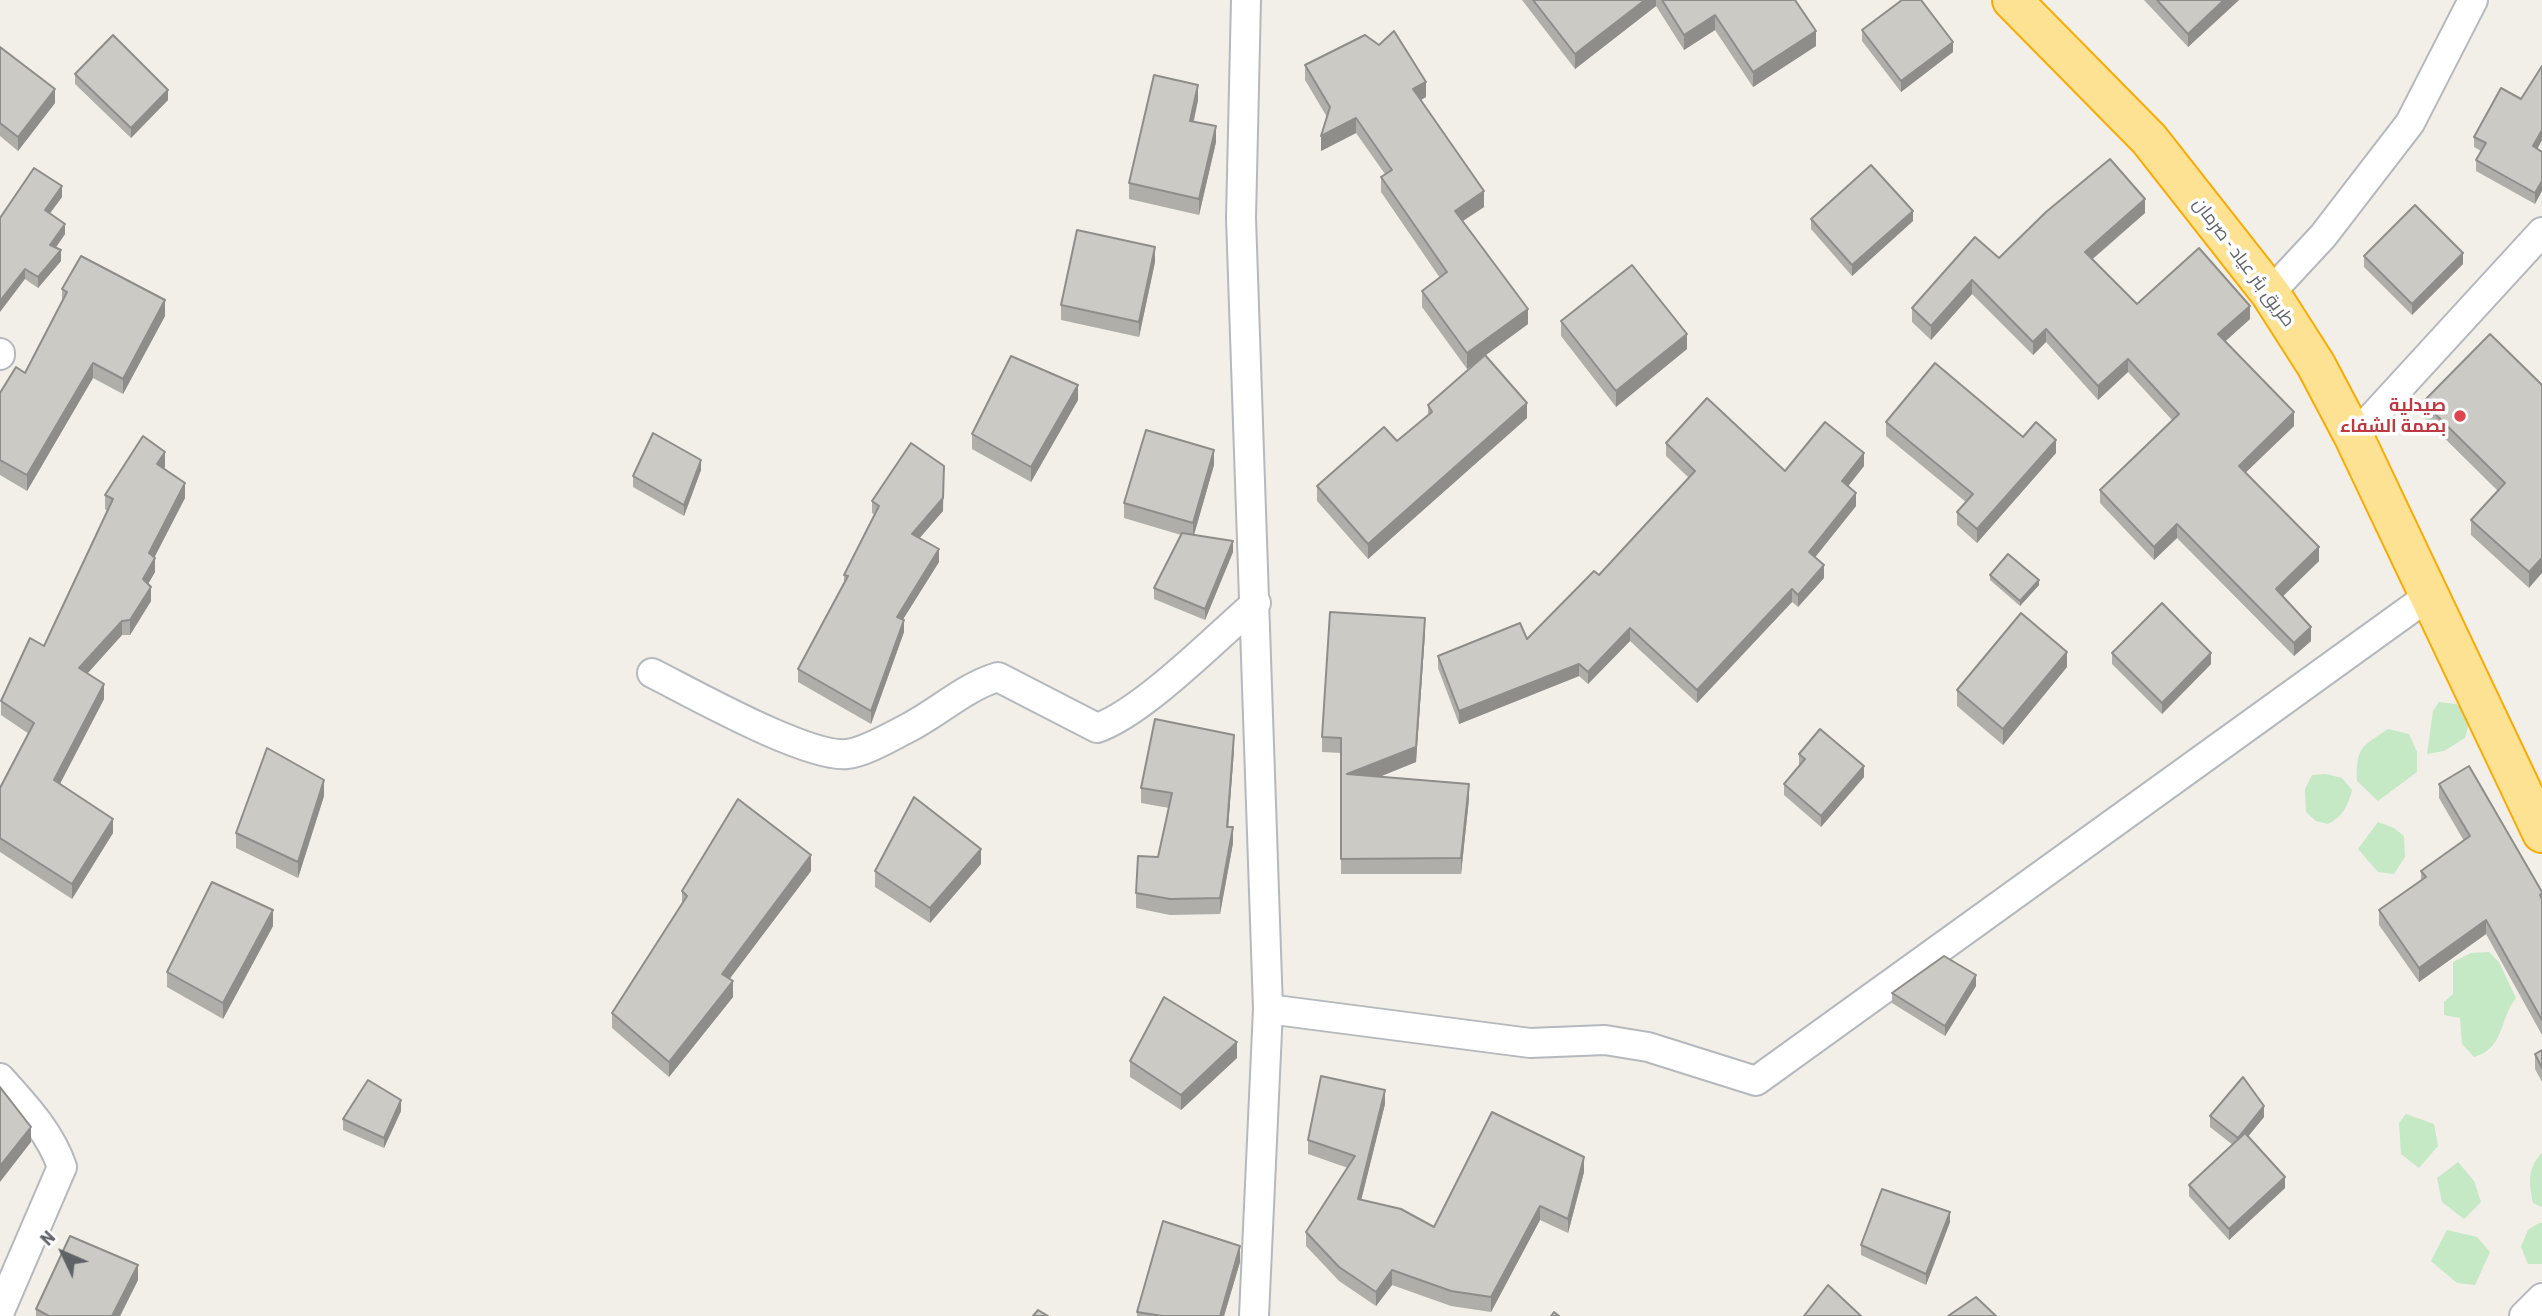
<!DOCTYPE html>
<meta charset="utf-8">
<style>
body{margin:0}
#map{position:relative;width:2542px;height:1316px;overflow:hidden;background:#f1efe8;font-family:"Roboto Condensed",sans-serif}
canvas{display:block}
.north{position:absolute;left:28px;top:1218px;width:70px;height:70px;-webkit-text-stroke:5px #fff;paint-order:stroke;rotate:314deg;font-size:19px;font-weight:700;line-height:28px;text-align:center;color:#5f6368}
.north::after{content:'';display:block;margin:auto;width:24px;height:32px;background:#5f6368;clip-path:polygon(50% 0,100% 100%,50% 72%,0 100%)}
</style>
<div id="map">
<canvas width="2542" height="1316"></canvas>
<div class="north">N</div>
</div>
<script>
const c = document.querySelector('canvas').getContext('2d');
c.lineJoin = 'round';
function fill(path, color) { c.fillStyle = color; c.fill(path, 'evenodd'); }
function trace(path, color, width, dash) { c.strokeStyle = color; c.lineWidth = width; c.lineCap = dash ? 'butt' : 'round'; c.setLineDash(dash || []); c.stroke(path); }
function drawText(font, color, halo, rows, align = 'center') {
  c.font = font + ' "Roboto Condensed",Cairo,sans-serif'; c.lineWidth = 7; c.setLineDash([]); c.textBaseline = 'middle'; c.strokeStyle = halo; c.fillStyle = color; for (const [text, x, y, turn = 0] of rows) {
    c.save(); c.translate(x, y); c.rotate((+turn || 0) * Math.PI / 180); c.textAlign = isNaN(turn) ? turn : align; if (halo) c.strokeText(text, 0, 0); c.fillText(text, 0, 0); c.restore();
  }
}
fill(new Path2D(`
 M2439,702L2456,704L2472,713L2465,738L2444,751L2427,754L2433,711Z
 M2388,729L2409,734L2417,752V772L2378,801L2357,781C2356,746 2362,747 2388,729Z
 M2326,774L2342,778L2352,790C2348,806 2342,817 2328,824L2316,821L2306,812L2305,789L2312,775Z
 M2378,822L2394,828L2404,836L2405,857L2394,874L2378,872L2358,849Z
 M2489,952L2499,962L2516,998C2499,1019 2505,1048 2474,1057L2462,1044L2460,1018L2444,1015V1002L2453,994V962L2471,953Z
 M2406,1114L2434,1124L2438,1146L2419,1168L2401,1154L2399,1123Z
 M2542,1153V1207L2533,1203C2529,1183 2527,1168 2542,1153Z
 M2458,1162L2474,1181L2481,1202L2464,1219L2442,1202L2437,1178Z
 M2539,1223H2542V1264H2528L2521,1247L2528,1230Z
 M2447,1230L2477,1237L2490,1252L2475,1285L2457,1283L2431,1261Z`), '#c5e8c5');
const street = new Path2D(`
 M1246,0L1241,218L1268,1009L1254,1316
 M2270,293L2323,236L2410,123L2473,0
 M0,353V355
 M2354,437L2542,232
 M652,673C692,693 807,758 847,754C865,752 890,737 906,729C938,713 964,687 998,677L1097,728C1142,713 1218,636 1256,603
 M1268,1009L1530,1043L1605,1040L1648,1047L1756,1081L2430,595
 M0,1078C25,1106 50,1132 62,1167L0,1311
 M2524,1316L2542,1298`);
const highway = new Path2D(`
 M2012,0L2149,139L2270,293L2316,365L2354,437L2542,833`);
trace(street, '#b5b8bc', 32);
trace(highway, '#f9ab00', 42);
trace(street, '#fff', 28);
trace(highway, '#fde293', 38);
fill(new Path2D(`
 M1522,0H1795L1816,46L1753,87L1715,30L1684,50L1656,6L1575,69Z
 M2144,0H2239L2188,47Z
 M1862,30L1953,52L1901,92L1862,41Z
 M0,47L55,103L18,151L0,136Z
 M1305,65L1426,97L1421,100L1484,207L1463,221L1528,324L1486,355L1527,418L1368,559L1317,501V486L1397,441L1428,415V405L1482,358L1467,369L1422,307V291L1440,278L1381,192V177L1385,174L1356,133L1321,151L1327,117L1305,80Z
 M2542,66V140L2537,149L2535,204L2476,171V160L2481,151L2474,147V137L2521,99Z
 M75,74L168,100L131,138L75,84Z
 M1198,100L1194,121L1216,142L1199,215L1129,199V183Z
 M62,197L50,213L65,234L56,248L61,261L38,288L25,279L0,218Z
 M2145,213L2093,259L2137,304L2250,319L2225,341L2294,426L2245,473L2319,561L2283,596L2311,641L2294,656L2177,538L2154,560L2100,503V490L2172,420L2128,372L2098,400L2046,342L2033,355L1972,294L1931,340L1912,322V308L1999,258Z
 M1811,219L1913,221L1852,276L1811,229Z
 M2364,256L2463,264L2412,315L2364,267Z
 M1155,262L1139,337L1061,320V305Z
 M62,289L165,316L123,394L93,378L27,491L0,475V393L25,373L62,303Z
 M1561,321L1687,349L1616,407L1561,336Z
 M2542,385L2529,588L2471,535V520L2498,491L2423,417V402Z
 M1078,400L1031,482L972,449V434Z
 M1886,422L2056,453L1977,543L1957,525V512L1966,502L1886,436Z
 M1666,443L1785,471L1864,466L1848,486L1856,506L1815,557L1824,578L1798,607L1792,602L1697,703L1630,641L1588,684L1579,676L1459,724L1438,668V656L1527,639L1599,575L1689,478L1666,456Z
 M1214,465L1194,535L1233,552L1205,620L1154,599V588L1181,535L1124,518V503Z
 M165,467L164,469L185,498L154,557L155,572L148,584L151,601L130,635H122L87,673L104,699L60,784L113,833L72,899L0,852V788L29,734L1,715V701L44,646L107,511L105,509V495Z
 M701,470L684,516L633,487V476Z
 M872,501L943,511L919,538L939,562L903,619L904,632L871,724L798,682V669L844,582V575L875,515L872,513Z
 M1990,575L2039,585L2020,606L1990,580Z
 M1425,633L1416,762L1379,777L1469,799L1461,874H1341V753L1322,752V737Z
 M2112,653L2211,664L2162,714L2112,664Z
 M2067,667L2003,745L1957,706V690Z
 M1234,750L1228,827L1233,843L1220,914L1170,915L1136,908V893L1158,857L1169,808L1141,803V788Z
 M1799,754L1864,777L1821,827L1784,795V784L1800,765L1799,764Z
 M2439,784L2542,892V1035L2486,934L2419,982L2379,925V910L2421,880V871L2464,841L2439,798Z
 M324,796L298,878L236,848V833Z
 M981,864L930,923L875,887V871Z
 M811,871L729,979L733,997L669,1077L612,1028V1013L682,904V891Z
 M273,926L223,1019L167,987V972Z
 M1976,986L1945,1036L1892,1003V993Z
 M2542,1050V1082L2535,1069V1054Z
 M1237,1058L1181,1110L1130,1077V1061Z
 M1385,1104L1361,1200L1434,1227L1584,1172L1568,1233L1540,1220L1491,1312L1451,1306L1392,1285L1376,1306L1339,1281L1306,1246V1232L1348,1168L1308,1154V1140Z
 M401,1111L384,1148L343,1130V1119Z
 M2210,1116L2264,1117L2248,1136L2285,1188L2229,1240L2189,1196V1185L2233,1145L2210,1127Z
 M1950,1222L1926,1285L1861,1255V1245Z
 M1240,1262L1224,1316H1137V1312Z
 M138,1280L120,1316H36V1309Z`), '#afaea9');
fill(new Path2D(`
 M1645,0H1656V6L1575,69V54Z
 M2224,0H2239L2188,47V34Z
 M1715,15V30L1684,50V35Z
 M1816,31V46L1753,87V72Z
 M1953,42V52L1901,92V81Z
 M1426,82V97L1413,104V89Z
 M1198,85V100L1190,136V121Z
 M55,89V103L18,151V137Z
 M168,90V100L131,138V128Z
 M1356,118V133L1321,151V136Z
 M1216,126V142L1199,215V199Z
 M2542,130V140L2533,157V146Z
 M2542,181V191L2535,204V193Z
 M62,186V197L45,220V210Z
 M1484,191V207L1455,226V211Z
 M2145,199V213L2085,265V252Z
 M1913,211V221L1852,276V265Z
 M65,224V234L50,255V245Z
 M1155,247V262L1139,337V322Z
 M61,250V261L38,288V277Z
 M2463,253V264L2412,315V304Z
 M25,269V279L0,312V301Z
 M1972,280V294L1931,340V326Z
 M165,300V316L123,394V379Z
 M2250,306V319L2218,348V334Z
 M1528,309V324L1467,369V353Z
 M2046,329V342L2033,355V342Z
 M1687,334V349L1616,407V391Z
 M2128,359V372L2098,400V386Z
 M93,363V378L27,491V475Z
 M1078,385V400L1031,482V467Z
 M1527,403V418L1368,559V544Z
 M2294,412V426L2239,479V466Z
 M2056,440V453L1977,543V529Z
 M1214,450V465L1193,538V523Z
 M165,452V467L157,479V464Z
 M1864,453V466L1842,494V481Z
 M701,460V470L684,516V505Z
 M944,466L943,511L912,547V534Z
 M185,483V498L149,568V553Z
 M1856,493V506L1809,565V552Z
 M2177,524V538L2154,560V547Z
 M1233,541V552L1205,620V609Z
 M2319,547V561L2276,603V589Z
 M939,549V562L897,629V617Z
 M155,558V572L143,593V579Z
 M2542,558V573L2529,588V572Z
 M1824,565V578L1798,607V595Z
 M2039,580V585L2020,606V601Z
 M151,587V601L130,635V620Z
 M1792,589V602L1697,703V690Z
 M1425,618V633L1416,762L1347,790V774Z
 M904,620V632L871,724V711Z
 M122,621V635L79,683V668Z
 M2311,627V641L2294,656V643Z
 M1630,628V641L1588,684V672Z
 M2067,652V667L2003,745V729Z
 M2211,653V664L2162,714V703Z
 M1579,664V676L1459,724V711Z
 M104,684V699L54,795V780Z
 M1234,735V750L1227,842V827Z
 M1864,766V777L1821,827V816Z
 M324,780V796L298,878V862Z
 M1469,784V799L1461,874V858Z
 M113,819V833L72,899V884Z
 M1233,827V843L1220,914V898Z
 M981,849V864L930,923V908Z
 M811,855V871L722,989V974Z
 M273,910V926L223,1019V1003Z
 M2486,920V934L2419,982V968Z
 M1976,975V986L1945,1036V1026Z
 M733,981V997L669,1077V1062Z
 M1237,1042V1058L1181,1110V1095Z
 M1385,1090V1104L1358,1213V1199Z
 M401,1100V1111L384,1148V1138Z
 M2264,1106V1117L2238,1149V1138Z
 M31,1127V1142L0,1182V1166Z
 M1584,1157V1172L1568,1233V1219Z
 M2285,1177V1188L2229,1240V1229Z
 M1540,1206V1220L1491,1312V1297Z
 M1950,1212V1222L1926,1285V1274Z
 M1240,1246V1262L1224,1316H1220Z
 M138,1265V1280L120,1316H112Z
 M1392,1270V1285L1376,1306V1292Z`), '#8f8d8a');
const building = new Path2D(`
 M1533,0H1645L1575,54Z
 M1662,0H1795L1816,31L1753,72L1715,15L1684,35Z
 M1902,0H1921L1953,42L1901,81L1862,30Z
 M2157,0H2224L2188,34Z
 M1394,31L1426,82L1413,89L1484,191L1455,211L1528,309L1467,353L1422,291L1447,272L1381,177L1392,170L1356,118L1321,136L1330,107L1305,65L1365,35L1379,45Z
 M113,35L168,90L131,128L75,74Z
 M0,47L55,89L18,137L0,123Z
 M2542,66V130L2533,146L2542,152V181L2535,193L2476,160L2486,143L2474,137L2501,88L2521,99Z
 M1154,75L1198,85L1190,121L1216,126L1199,199L1129,183Z
 M2110,159L2145,199L2085,252L2137,304L2199,248L2250,306L2218,334L2294,412L2239,466L2319,547L2276,589L2311,627L2294,643L2177,524L2154,547L2100,490L2179,414L2128,359L2098,386L2046,329L2033,342L1972,280L1931,326L1912,308L1975,237L1999,258L2046,212Z
 M1871,165L1913,211L1852,265L1811,219Z
 M34,168L62,186L45,210L65,224L50,245L61,250L38,277L25,269L0,301V218Z
 M2415,205L2463,253L2412,304L2364,256Z
 M1077,230L1155,247L1139,322L1061,305Z
 M81,256L165,300L123,379L93,363L27,475L0,460V393L16,367L25,373L67,292L62,289Z
 M1632,265L1687,334L1616,391L1561,321Z
 M2490,334L2542,385V558L2529,572L2471,520L2505,483L2423,402Z
 M1485,355L1527,403L1368,544L1317,486L1384,427L1397,441L1432,412L1428,405Z
 M1011,356L1078,385L1031,467L972,434Z
 M1935,363L2023,437L2036,422L2056,440L1977,529L1957,512L1973,494L1886,422Z
 M1707,398L1785,471L1825,422L1864,453L1842,481L1856,493L1809,552L1824,565L1798,595L1792,589L1697,690L1630,628L1588,672L1579,664L1459,711L1438,656L1520,623L1527,639L1594,571L1599,575L1695,471L1666,443Z
 M1146,430L1214,450L1193,523L1124,503Z
 M653,433L701,460L684,505L633,476Z
 M143,436L165,452L157,464L185,483L149,553L155,558L143,579L151,587L130,620L122,621L79,668L104,684L54,780L113,819L72,884L0,838V788L34,723L1,701L30,638L44,646L113,499L105,495Z
 M911,443L944,466L943,498L912,534L939,549L897,617L904,620L871,711L798,669L848,576L844,575L879,506L872,501Z
 M1182,533L1233,541L1205,609L1154,588Z
 M2008,554L2039,580L2020,601L1990,575Z
 M2162,603L2211,653L2162,703L2112,653Z
 M1330,612L1425,618L1416,747L1347,774L1469,784L1461,858L1341,859V738L1322,737Z
 M2021,613L2067,652L2003,729L1957,690Z
 M1155,719L1234,735L1227,827H1233L1220,898L1170,899L1136,893L1138,856L1158,857L1172,793L1141,788Z
 M1820,729L1864,766L1821,816L1784,784L1805,759L1799,754Z
 M267,748L324,780L298,862L236,833Z
 M2469,766L2542,892V893L2540,895L2542,899V1020L2486,920L2419,968L2379,910L2426,877L2421,871L2470,836L2439,784Z
 M914,797L981,849L930,908L875,871Z
 M738,799L811,855L722,974L733,981L669,1062L612,1013L687,896L682,891Z
 M212,882L273,910L223,1003L167,972Z
 M1944,956L1976,975L1945,1026L1892,993Z
 M1164,997L1237,1042L1181,1095L1130,1061Z
 M2542,1050V1068L2535,1054Z
 M1321,1076L1385,1090L1358,1199L1401,1209L1434,1227L1492,1112L1584,1157L1568,1219L1540,1206L1491,1297L1451,1291L1392,1270L1376,1292L1339,1267L1306,1232L1355,1156L1308,1140Z
 M2243,1077L2264,1106L2238,1138L2210,1116Z
 M368,1080L401,1100L384,1138L343,1119Z
 M0,1087L31,1127L0,1166Z
 M2245,1133L2285,1177L2229,1229L2189,1185Z
 M1882,1189L1950,1212L1926,1274L1861,1245Z
 M1163,1221L1240,1246L1220,1316H1162L1137,1312Z
 M70,1236L138,1265L112,1316H49L36,1309Z
 M1828,1285L1861,1316H1804Z
 M1976,1297L1996,1316H1948Z
 M1038,1310L1048,1316H1033Z
 M1554,1312L1559,1316H1551Z`);
fill(building, '#cccac5');
trace(building, '#8f8d8a', 2);
for (const [x, y, r, color] of [
 [2460,416,7,"#e0444e"]
]) { const dot = new Path2D(); dot.arc(x, y, r, 0, 2 * Math.PI); c.fillStyle = color; c.fill(dot); trace(dot, '#fff', 2.5); }
drawText('18px', '#5f6368', '#fff', [
 ["طريق بئر عياد - صرمان",2243,263,53]
]);
drawText('bold 18px', '#be3a42', '#fff', [
 ["صيدلية",2446,406],
 ["بصمة الشفاء",2446,427]
], 'right');
</script>
